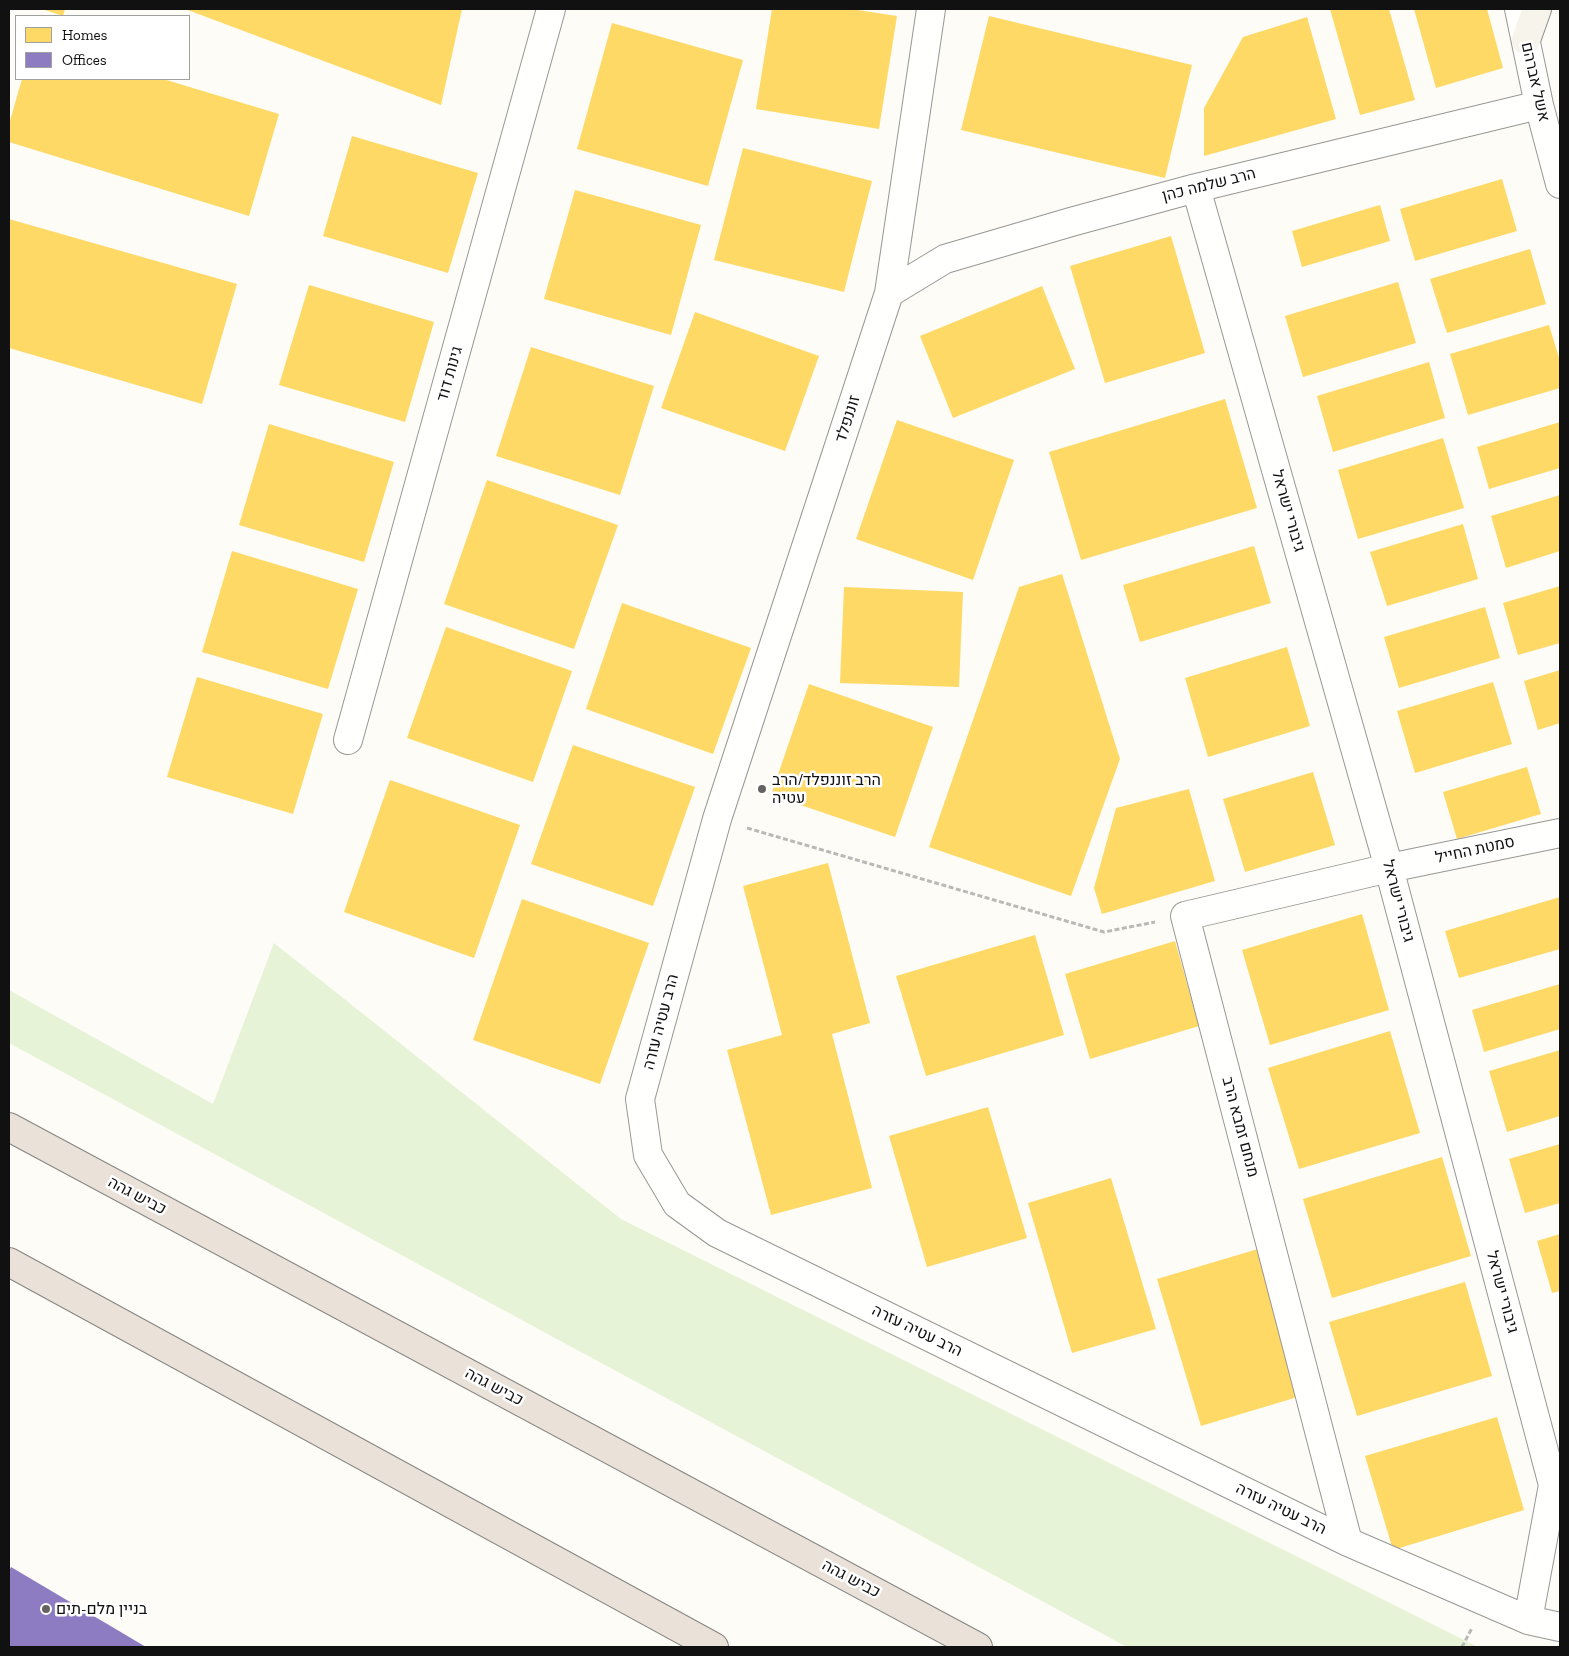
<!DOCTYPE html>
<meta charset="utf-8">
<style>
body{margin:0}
#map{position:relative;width:1569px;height:1656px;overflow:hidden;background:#fdfcf7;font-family:"Zilla Slab",serif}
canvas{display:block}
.frame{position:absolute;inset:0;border:10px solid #111;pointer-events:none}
.legend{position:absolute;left:15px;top:15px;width:175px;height:65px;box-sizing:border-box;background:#fff;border:1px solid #a0a0a0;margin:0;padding:6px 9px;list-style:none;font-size:15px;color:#111}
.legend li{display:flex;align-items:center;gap:10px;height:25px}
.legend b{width:25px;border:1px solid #a0a0a0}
</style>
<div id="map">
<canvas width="1569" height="1656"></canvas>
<div class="frame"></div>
<ul class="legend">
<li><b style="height:14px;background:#ffd966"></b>Homes</li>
<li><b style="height:14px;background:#8e7cc3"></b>Offices</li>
</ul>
</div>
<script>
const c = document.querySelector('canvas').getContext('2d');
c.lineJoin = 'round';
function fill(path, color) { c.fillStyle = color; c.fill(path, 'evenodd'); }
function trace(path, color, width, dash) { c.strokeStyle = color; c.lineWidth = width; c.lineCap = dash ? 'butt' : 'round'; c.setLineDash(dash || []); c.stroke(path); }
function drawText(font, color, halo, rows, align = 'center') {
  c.font = font + ' "Zilla Slab",Heebo,serif'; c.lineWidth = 5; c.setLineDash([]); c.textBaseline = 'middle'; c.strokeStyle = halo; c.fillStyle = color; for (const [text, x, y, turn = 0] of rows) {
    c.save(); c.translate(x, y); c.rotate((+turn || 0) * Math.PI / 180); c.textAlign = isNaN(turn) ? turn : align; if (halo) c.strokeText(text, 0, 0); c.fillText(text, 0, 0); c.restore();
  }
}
fill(new Path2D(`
 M274,943L621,1219L1478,1647H1127L9,1043V990L213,1104Z`), '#e7f3d7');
fill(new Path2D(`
 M42,9H65L63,16Z
 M185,9H462L441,105Z
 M772,9H851L897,16L879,129L756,109Z
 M1330,9H1389L1415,100L1360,115Z
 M1414,9H1487L1503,68L1436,88Z
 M989,16L1192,65L1165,178L961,130Z
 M1307,17L1336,119L1204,156V108L1243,37Z
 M612,23L743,60L708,186L577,149Z
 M22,79H163L279,114L249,216L9,142V124Z
 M352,136L478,173L448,273L323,236Z
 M743,148L872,181L844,292L714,260Z
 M1502,179L1517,231L1415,261L1400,209Z
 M575,190L701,225L671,335L544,299Z
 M1380,205L1390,241L1302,267L1292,231Z
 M9,219L237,284L202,404L9,348Z
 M1171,236L1205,353L1105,383L1070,266Z
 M1530,249L1546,304L1447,333L1430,279Z
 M1398,282L1416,343L1303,377L1285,316Z
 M309,285L434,322L405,422L279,385Z
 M1042,286L1075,369L953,418L920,336Z
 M695,312L819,356L785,451L661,408Z
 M1549,325L1560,361V388L1468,415L1450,354Z
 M531,347L654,386L620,495L496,456Z
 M1429,362L1445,418L1333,452L1317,396Z
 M1225,399L1257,508L1081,560L1049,452Z
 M897,420L1014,460L973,580L856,539Z
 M1560,422V468L1489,489L1477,447Z
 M269,424L394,462L364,562L239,525Z
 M1443,438L1464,508L1358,539L1338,470Z
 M487,480L618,525L574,649L444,604Z
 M1560,495V551L1506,568L1491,516Z
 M1463,524L1478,579L1387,606L1370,552Z
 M1254,546L1271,603L1140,642L1123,585Z
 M232,551L358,589L328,689L202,652Z
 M1062,574L1120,759L1071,896L929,847L1019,587Z
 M1560,586V643L1518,655L1503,603Z
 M844,587L963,592L959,687L840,683Z
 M622,603L751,648L713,754L586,709Z
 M1485,607L1500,658L1399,688L1384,637Z
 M446,627L572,671L533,782L407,738Z
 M1287,647L1310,726L1208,757L1185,678Z
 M1560,670V723L1538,730L1524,681Z
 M197,677L323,714L293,814L167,777Z
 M1493,682L1512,744L1415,773L1397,711Z
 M809,684L933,727L895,837L771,795Z
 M573,745L695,787L653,906L531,864Z
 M1527,767L1541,814L1457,839L1443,792Z
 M1313,772L1335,845L1245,872L1223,799Z
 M390,780L520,825L474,958L344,912Z
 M1189,789L1215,881L1102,914L1094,888L1116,808Z
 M828,863L870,1023L832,1034L872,1188L771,1215L727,1050L782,1035L743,886Z
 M1560,897V949L1459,978L1445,931Z
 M522,899L649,943L600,1084L473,1040Z
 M1362,914L1389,1010L1270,1045L1242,950Z
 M1035,935L1064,1035L926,1076L896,976Z
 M1175,941L1199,1026L1090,1059L1065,974Z
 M1560,984V1029L1484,1052L1472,1010Z
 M1390,1031L1420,1133L1299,1169L1268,1068Z
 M1560,1050V1116L1507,1132L1489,1071Z
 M988,1107L1027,1238L927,1267L889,1136Z
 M1560,1144V1203L1525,1213L1509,1159Z
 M1442,1157L1471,1256L1332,1298L1303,1199Z
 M1111,1178L1156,1329L1072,1353L1028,1203Z
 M1560,1234V1291L1552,1293L1537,1241Z
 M1258,1249L1301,1396L1201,1426L1157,1279Z
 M1465,1282L1492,1376L1357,1416L1329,1322Z
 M1497,1417L1524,1510L1393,1550L1365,1456Z`), '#ffd966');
fill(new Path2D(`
 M11,1567L146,1647H9V1571Z`), '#8e7cc3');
const street = new Path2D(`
 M931,9L889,293L717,819L640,1099L648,1155L677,1204L717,1233L1348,1542L1528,1620L1560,1627
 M1519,9L1539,105L1560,184
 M1196,188L1389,868L1553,1485L1528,1620
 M889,293L945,259L1071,222L1196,188L1539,105
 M348,740L551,9
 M1348,1542L1185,916L1389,868L1560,833`);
const secondary = new Path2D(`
 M1526,40L1537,9`);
const highway = new Path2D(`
 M9,1127L978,1647
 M9,1262L714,1647`);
trace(street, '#979795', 30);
trace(secondary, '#8e8d8b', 30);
trace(highway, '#858482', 30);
trace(new Path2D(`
 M747,828L1104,932L1155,922
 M1462,1647L1472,1628`), '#b9b9b8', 3, [5, 2.5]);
trace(street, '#fffffe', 28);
trace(secondary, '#f6f4eb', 28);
trace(highway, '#eae1d8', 28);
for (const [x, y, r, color] of [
 [762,789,5,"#646362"],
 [46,1609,5,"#646362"]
]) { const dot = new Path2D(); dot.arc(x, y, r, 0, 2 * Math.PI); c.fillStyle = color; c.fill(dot); trace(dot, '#fff', 2); }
drawText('16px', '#111', '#fff', [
 ["אשל אברהם",1535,82,77],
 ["הרב שלמה כהן",1209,185,-14],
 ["גינות דוד",450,374,-74],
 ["זוננפלד",848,419,-72],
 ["גיבורי ישראל",1288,511,74],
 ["סמטת החייל",1475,850,-12],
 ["גיבורי ישראל",1398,901,75],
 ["הרב עטיה עזרה",661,1022,-75],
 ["מנחם זמבא הרב",1240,1127,75],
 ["כביש גהה",137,1196,28],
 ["גיבורי ישראל",1502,1292,75],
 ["הרב עטיה עזרה",917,1331,26],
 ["כביש גהה",494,1387,28],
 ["הרב עטיה עזרה",1281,1509,26],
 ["כביש גהה",851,1579,28]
]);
drawText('16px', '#111', '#fff', [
 ["הרב זוננפלד/הרב",772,780],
 ["עטיה",772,798],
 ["בניין מלם-תים",56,1609]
], 'left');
</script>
